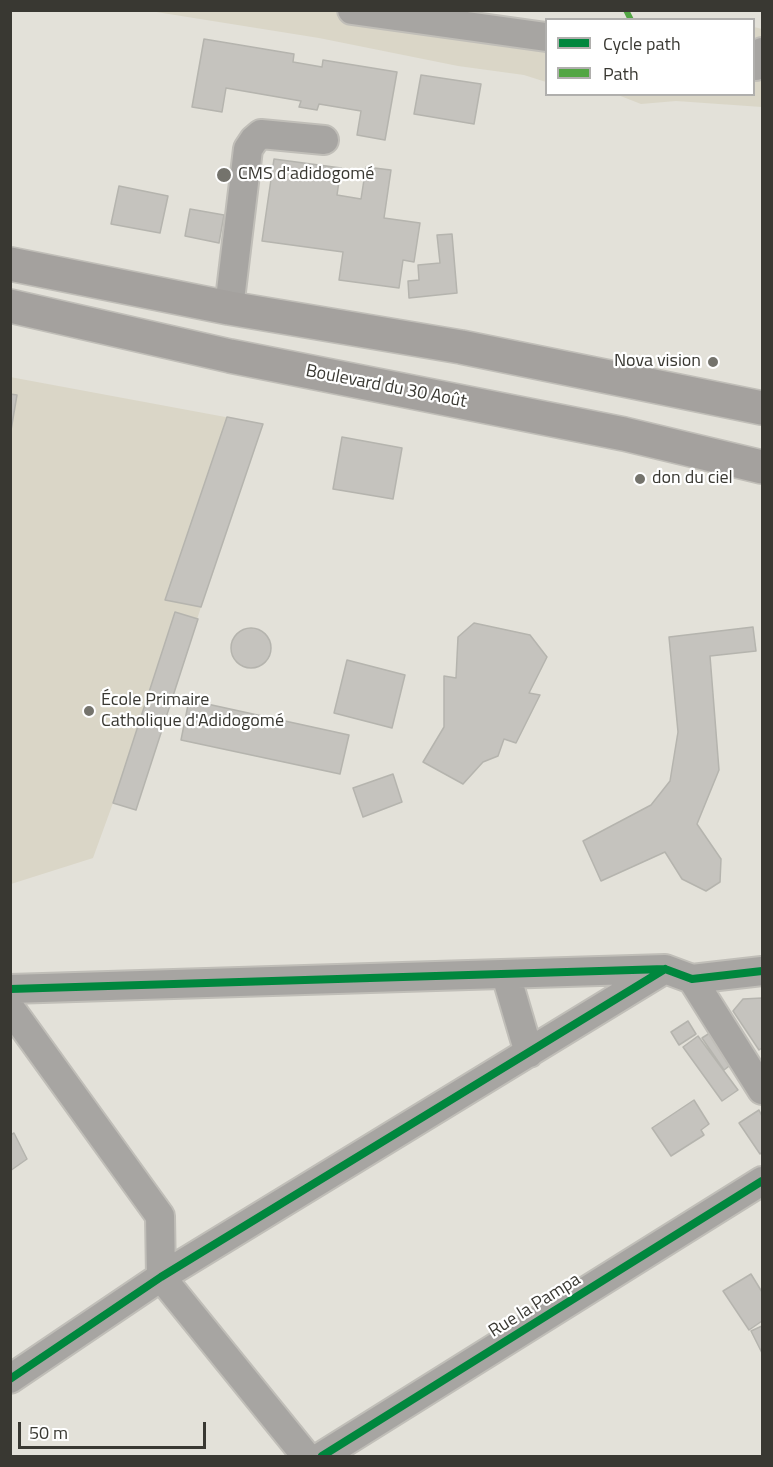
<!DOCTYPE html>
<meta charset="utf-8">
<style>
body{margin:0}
#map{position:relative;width:773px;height:1467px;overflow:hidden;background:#e3e1d9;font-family:"Titillium Web",sans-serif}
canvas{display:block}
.frame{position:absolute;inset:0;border:12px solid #393832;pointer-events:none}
.legend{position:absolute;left:545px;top:18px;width:210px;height:78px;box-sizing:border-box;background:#fff;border:2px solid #b0afad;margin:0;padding:8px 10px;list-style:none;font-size:18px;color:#393832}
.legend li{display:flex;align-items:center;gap:12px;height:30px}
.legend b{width:30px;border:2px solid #b0afad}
.scale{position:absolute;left:18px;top:1422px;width:188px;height:27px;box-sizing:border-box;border:3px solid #393832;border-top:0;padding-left:8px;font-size:18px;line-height:21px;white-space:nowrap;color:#393832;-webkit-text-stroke:4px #fff;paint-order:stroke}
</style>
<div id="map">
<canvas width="773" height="1467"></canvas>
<div class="frame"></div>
<ul class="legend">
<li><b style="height:8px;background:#00873e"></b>Cycle path</li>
<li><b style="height:8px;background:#53a644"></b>Path</li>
</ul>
<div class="scale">50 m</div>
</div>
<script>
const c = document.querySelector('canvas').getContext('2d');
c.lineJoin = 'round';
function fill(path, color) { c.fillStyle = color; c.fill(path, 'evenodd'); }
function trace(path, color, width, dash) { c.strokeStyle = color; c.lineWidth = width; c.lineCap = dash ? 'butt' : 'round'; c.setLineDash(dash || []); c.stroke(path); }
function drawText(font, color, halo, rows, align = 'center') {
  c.font = font + ' "Titillium Web",sans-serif'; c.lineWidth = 4.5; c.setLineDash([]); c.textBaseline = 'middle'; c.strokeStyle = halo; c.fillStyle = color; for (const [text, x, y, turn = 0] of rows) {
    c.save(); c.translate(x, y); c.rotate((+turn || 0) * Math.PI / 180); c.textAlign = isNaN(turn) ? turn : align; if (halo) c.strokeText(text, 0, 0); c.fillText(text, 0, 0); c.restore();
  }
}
fill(new Path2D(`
 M451,10L546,23V82L524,75L458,66L319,38L150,11Z
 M754,27L762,29V107L676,101L641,104L618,95L754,94Z
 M10,377L263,424L201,607L136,810L113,803L93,858L11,884Z`), '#dad6c7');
const building = new Path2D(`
 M204,39L294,54L293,62L322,67L323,60L397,72L385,140L357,135L361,111L319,104L317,110L299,107L301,101L226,88L222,112L192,107Z
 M421,75L481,84L474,124L414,114Z
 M274,159L341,168L337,195L361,199L366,167L391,170L384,218L420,223L414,262L403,260L399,288L339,280L343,252L262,241Z
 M119,186L168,196L160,233L111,224Z
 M190,209L224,215L219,243L185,236Z
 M452,234L457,293L409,298L408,281L419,280L418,265L440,263L437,235Z
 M10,394L17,395L10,436Z
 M227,417L263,424L201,607L165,600Z
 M342,437L402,448L393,499L333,489Z
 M175,612L198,619L136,810L113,803Z
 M474,623L530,635L547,657L529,693L540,695L516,743L504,739L498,756L483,762L463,784L423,762L444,727V676L456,678L458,637Z
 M753,627L756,651L710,656L719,770L697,824L721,859L720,882L706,891L682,879L665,852L601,881L583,841L651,805L670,781L678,732L669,637Z
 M231 648a20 20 0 1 1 40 0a20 20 0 1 1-40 0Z
 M347,660L405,675L392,728L334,713Z
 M189,700L349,735L340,774L181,740Z
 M393,774L402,802L363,817L353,788Z
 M762,998V1048L759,1050L733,1011L743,999Z
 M688,1021L696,1034L679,1045L671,1032Z
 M716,1029L737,1060L724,1070L702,1038Z
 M698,1036L738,1090L722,1101L683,1047Z
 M694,1100L709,1124L701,1130L704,1135L671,1156L652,1128Z
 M759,1110L762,1116V1152L760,1154L739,1123Z
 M14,1133L27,1159L10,1171V1135Z
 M751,1274L762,1292V1321L749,1330L723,1291Z
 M762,1326V1353L751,1331Z`);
fill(building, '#c5c3be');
trace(building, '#b5b4ae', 1.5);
const minor = new Path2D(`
 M352,10L546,37
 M756,66L762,52
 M229,308L248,149L254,140L261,134L324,140
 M506,975L529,1053
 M692,979L762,1090
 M10,989L665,969L692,979L762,971
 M10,1008L160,1216L161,1277L306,1456
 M10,1379L161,1277L665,969
 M322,1456L762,1181`);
const highway = new Path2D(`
 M10,264L229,308L461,347L762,408
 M10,306L230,356L624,434L762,467`);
trace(minor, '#c0beb8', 32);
trace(highway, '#c0beb8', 36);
trace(minor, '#a7a5a2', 28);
trace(highway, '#a4a19e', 33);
trace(new Path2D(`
 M626,10L631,20`), '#53a644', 6, [12, 6]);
trace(new Path2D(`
 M10,989L665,969L692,979L762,971
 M10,1379L161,1277L665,969
 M322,1456L762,1181`), '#00873e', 8);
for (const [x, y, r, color] of [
 [224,175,8,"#74736c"],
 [713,362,6,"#74736c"],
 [640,479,6,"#74736c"],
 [89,711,6,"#74736c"]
]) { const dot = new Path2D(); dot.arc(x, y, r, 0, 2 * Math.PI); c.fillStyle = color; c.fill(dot); trace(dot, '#fff', 2); }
drawText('18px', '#393832', '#fff', [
 ["CMS d'adidogomé",238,175],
 ["Nova vision",701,362,"right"],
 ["don du ciel",652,479],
 ["École Primaire",101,701],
 ["Catholique d'Adidogomé",101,722]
], 'left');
drawText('18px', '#393832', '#fff', [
 ["Boulevard du 30 Août",386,387,11],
 ["Rue la Pampa",535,1306,-32]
]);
</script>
